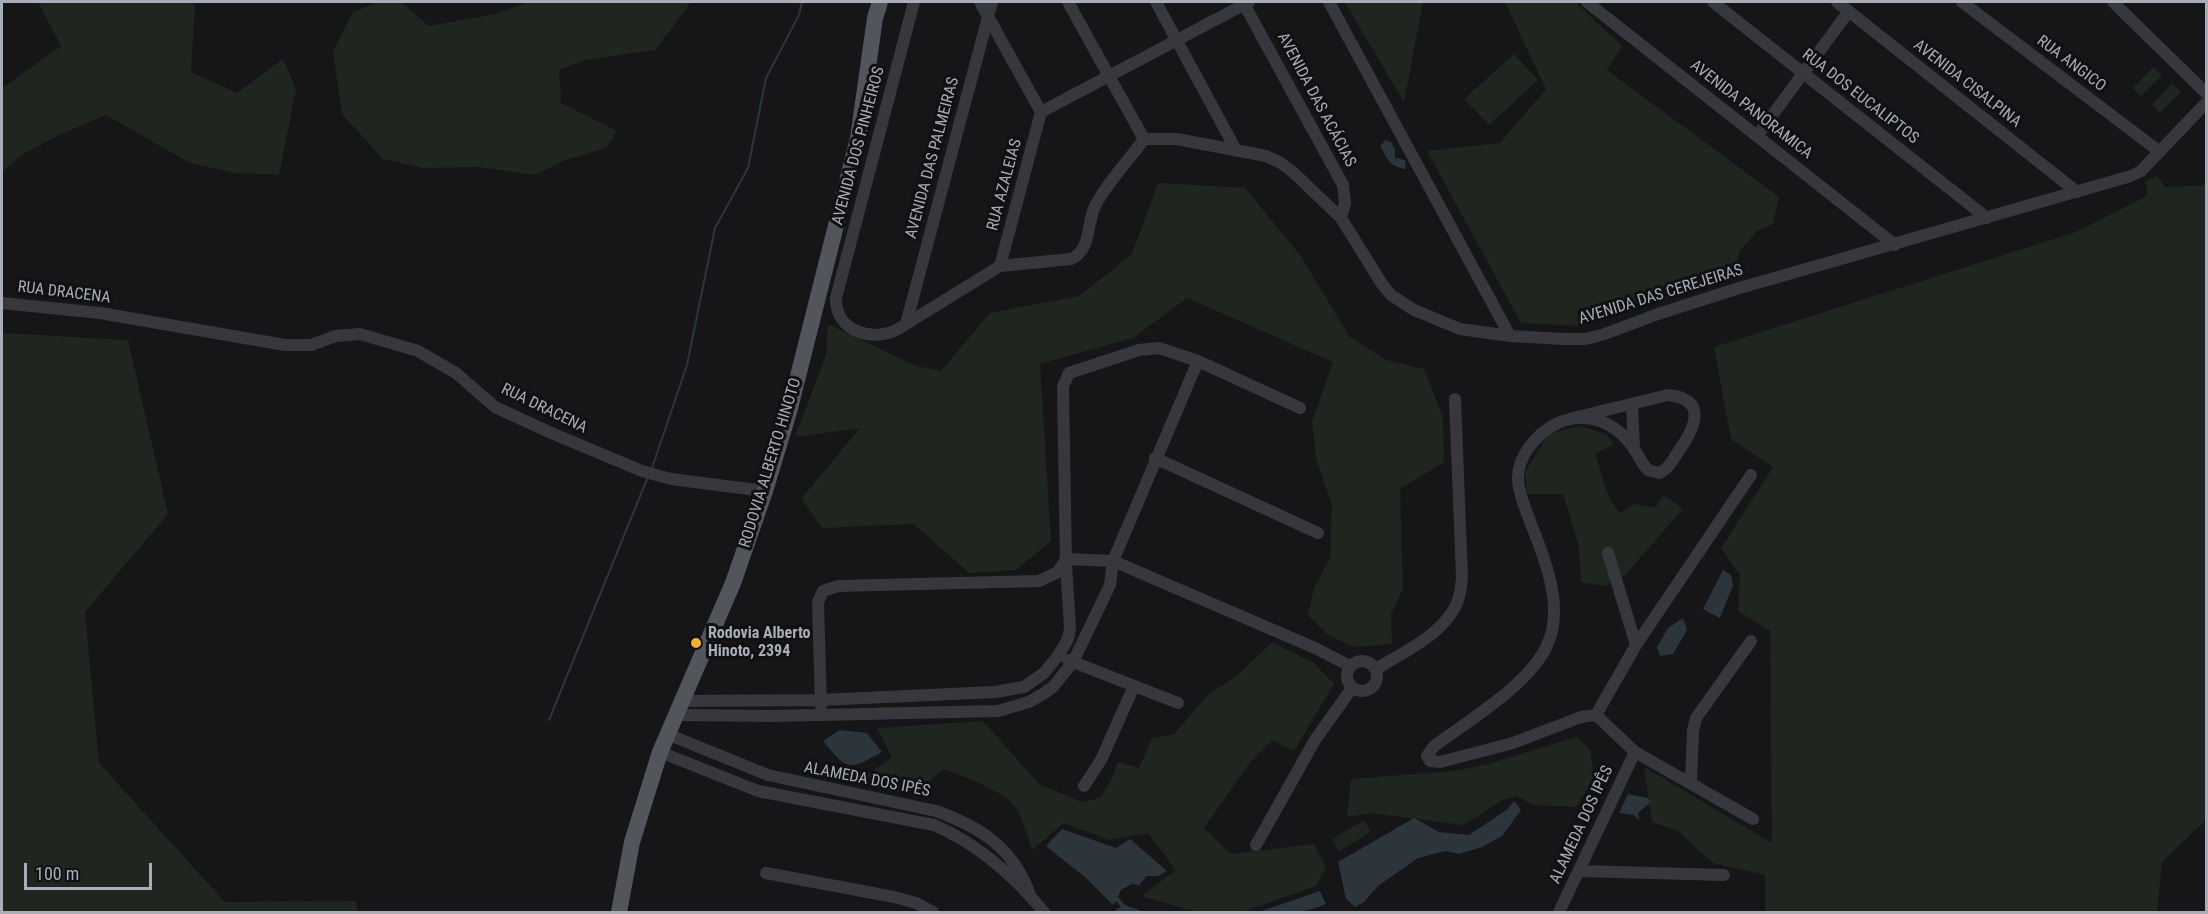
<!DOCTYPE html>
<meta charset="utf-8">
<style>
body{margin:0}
#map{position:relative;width:2208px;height:914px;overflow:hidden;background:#161618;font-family:"Roboto Condensed",sans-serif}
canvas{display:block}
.frame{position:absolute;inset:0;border:3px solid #a8adb8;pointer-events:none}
.scale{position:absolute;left:24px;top:863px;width:128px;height:27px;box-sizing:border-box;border:3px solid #a8adb8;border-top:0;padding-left:8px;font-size:18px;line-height:21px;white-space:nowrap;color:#a8adb8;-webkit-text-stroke:4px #111113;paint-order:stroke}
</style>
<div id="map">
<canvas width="2208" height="914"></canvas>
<div class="frame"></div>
<div class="scale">100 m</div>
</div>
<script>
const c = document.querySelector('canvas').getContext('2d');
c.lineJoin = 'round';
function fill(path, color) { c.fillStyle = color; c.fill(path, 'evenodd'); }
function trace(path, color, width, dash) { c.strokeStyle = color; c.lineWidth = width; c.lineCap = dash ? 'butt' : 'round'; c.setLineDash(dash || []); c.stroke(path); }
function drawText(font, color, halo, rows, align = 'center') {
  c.font = font + ' "Roboto Condensed",sans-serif'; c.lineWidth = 6; c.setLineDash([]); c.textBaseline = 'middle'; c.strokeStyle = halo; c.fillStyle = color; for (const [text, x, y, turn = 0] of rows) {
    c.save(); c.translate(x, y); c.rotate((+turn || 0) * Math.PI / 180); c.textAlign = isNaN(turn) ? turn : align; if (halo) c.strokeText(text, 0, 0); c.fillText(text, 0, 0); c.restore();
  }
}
fill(new Path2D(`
 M38,2H192L195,4L191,72L237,93L283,59L296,89L279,175L236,173L190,163L106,115L59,135L23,154L2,172V88L61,46Z
 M379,2H401L429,26L496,14L528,2H691L655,50L585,60L559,70L561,103L617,131L606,148L565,160L535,175L478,167L423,168L383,159L342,114L333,52L353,12Z
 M1345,2H1423L1404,102L1351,13Z
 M1505,2H1575L1622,46L1607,70L1779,197L1773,224L1757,231L1739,252L1735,276L1582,326L1521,323L1427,151L1500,143L1546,89Z
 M1514,54L1538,80L1489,125L1464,99Z
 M2153,67L2162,75L2141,96L2133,88Z
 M2172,83L2181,92L2160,113L2152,105Z
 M2158,176L2165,187L2206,185V820L2162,862L2157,912H1765V875L1713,863L1678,831L1652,822L1644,767L1772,843L1770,631L1738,611L1740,575L1721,548L1773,467L1731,439L1714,347L2076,232L2147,196L2146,181Z
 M1158,183L1245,188L1300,255L1350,337L1386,360L1424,369L1443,417L1444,462L1400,489L1403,589L1391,614L1392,644L1353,647L1327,634L1308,615L1314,588L1330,558L1332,505L1316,458L1312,422L1333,362L1187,298L1133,338L1040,364L1051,541L1016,570L969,573L914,524L822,528L801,499L860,428L795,437L826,355L828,324L916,366L941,371L990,313L1079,296L1132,254Z
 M2,333L128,340L168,514L85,612L99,763L225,902L356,901L357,912H2Z
 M1579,426L1606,434L1614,444L1595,454C1603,475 1604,496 1620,513L1635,504L1655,508L1664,495L1683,509L1625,575L1604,586L1581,582L1579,547L1563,494H1527L1525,472L1548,434Z
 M1272,642L1314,663L1334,684L1294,751L1272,740L1251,761L1204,828L1231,854L1314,844L1326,867L1316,886L1242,912H1197L1141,896L1176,870L1148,833L1109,840L1064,823L1032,850C1028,837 1021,811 1011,802C996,788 963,776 943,769L922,789L898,792L856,783L892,757L877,728L983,721L1039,784L1081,802L1100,798L1111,780L1118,762L1139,768L1152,738L1174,734L1208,695L1238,675Z
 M1576,737L1590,749L1594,777L1576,807L1533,805L1517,796L1503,800L1463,825L1371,813L1347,817L1351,779L1455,771L1488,764Z
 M1364,820L1371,832L1339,851L1332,839Z`), '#1e261f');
fill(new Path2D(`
 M1385,140L1391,142L1395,150V158L1405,160L1406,169C1388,166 1389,161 1380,146Z
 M1723,570L1731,575L1733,585L1720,618L1703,609Z
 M1683,618L1687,630L1673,654L1660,656L1657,647L1668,628Z
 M840,730L867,733L882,752C848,771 848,771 823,741Z
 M1628,794L1648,798L1650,803L1638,813L1639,821L1634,815L1619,813Z
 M1514,801L1521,810L1502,836L1482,847L1459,854L1445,851L1418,858L1378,886L1364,902L1355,907L1346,899L1338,862L1414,818L1439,832L1469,835L1508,809Z
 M1062,829L1116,848L1130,839L1167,871L1158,876H1147L1139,885L1132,884L1121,890L1118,897L1125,905L1144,912H1116L1115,910L1121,907L1116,901L1113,905L1086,878L1046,846Z
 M1320,891L1326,904C1304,914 1283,913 1259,912Z`), '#2c353c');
trace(new Path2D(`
 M652,468L687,365L715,228L748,168L766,78L799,15L802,2
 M549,720L647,479`), '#2c353c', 2);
trace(new Path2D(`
 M914,2L836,298C835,331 872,343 898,329L1000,266L1071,259C1090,250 1087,229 1093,211C1100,191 1131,158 1144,139H1177L1266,156L1281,163L1294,173L1341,218L1382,284L1391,295L1414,310L1460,329L1510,336L1564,339H1585L1602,335L1658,314L1736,289L2131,176L2141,171L2206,103
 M980,2L1041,112
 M1068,2L1144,139
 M1156,2L1236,150
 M1243,2L1343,185L1345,203L1341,218
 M1329,2L1510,336
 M1587,2L1895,245
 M1713,2L1987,218
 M1837,2L2077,192
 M1962,2L2160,152
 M2113,2L2206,93
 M1041,112L1249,2
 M1757,136L1849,11
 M1000,266L1041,112
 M2,303L100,313L285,345H311L336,336L360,334L418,351L456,373L495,407L549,432L642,471L671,479L765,491
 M906,324L992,2
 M1632,405L1634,449
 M1573,418L1668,395C1707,399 1696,426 1680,449C1674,458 1669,469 1659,473L1648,470C1641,463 1638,454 1633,447C1615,422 1587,410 1558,423C1537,433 1517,456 1518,480C1519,495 1526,510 1531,524C1545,559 1564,606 1548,643C1532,683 1468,721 1434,746L1427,756L1430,761L1440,762L1513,743L1581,717L1596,715
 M1155,458L1318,533
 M1751,475L1636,645L1596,715L1635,752L1753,819
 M1608,553L1636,645
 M1068,660L1178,703
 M1347 676a15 15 0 1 1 30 0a15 15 0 1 1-30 0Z
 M1376,669C1402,653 1438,637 1454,609C1460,599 1461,588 1462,577L1455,399
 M681,701L821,700L995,692L1024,687L1044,673L1058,656L1068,639L1070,628L1066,563L1063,386L1069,373L1139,350L1159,348L1198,361L1300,408
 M821,706L818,602L823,591L838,586L1039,581L1058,572L1066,559L1113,561L1315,648L1350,666
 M675,715L773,716L998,711L1029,702L1043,694L1053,687L1073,662L1110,585L1113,561L1198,361
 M667,734L768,775L936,811C980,827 1012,847 1029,892
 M660,752L758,791L934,825C978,844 1014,876 1044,912
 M1691,783L1693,730L1696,718L1751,641
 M1084,786L1101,760L1134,686
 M1256,845L1315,740L1352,688
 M1579,871L1724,875
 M766,873L894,897L916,903L933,912
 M1559,912L1635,752`), '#37383d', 12);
trace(new Path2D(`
 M619,912L632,842L660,752L733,583L765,491L789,412L858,138L875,18L880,2`), '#53555c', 16);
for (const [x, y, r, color] of [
 [696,643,6,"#f2b134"]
]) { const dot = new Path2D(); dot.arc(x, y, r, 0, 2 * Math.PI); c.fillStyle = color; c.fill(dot); trace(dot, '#111113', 2); }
drawText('16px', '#a8adb8', '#111113', [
 ["RUA ANGICO",2071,64,37],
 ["AVENIDA CISALPINA",1967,84,38],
 ["RUA DOS EUCALIPTOS",1860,97,38],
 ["AVENIDA DAS ACÁCIAS",1316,100,62],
 ["AVENIDA PANORAMICA",1751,110,38],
 ["AVENIDA DOS PINHEIROS",859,146,-75],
 ["AVENIDA DAS PALMEIRAS",933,158,-75],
 ["RUA AZALEIAS",1005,185,-75],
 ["RUA DRACENA",64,293,7],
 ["AVENIDA DAS CEREJEIRAS",1661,295,-17],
 ["RUA DRACENA",544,409,26],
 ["RODOVIA ALBERTO HINOTO",771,463,-73],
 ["ALAMEDA DOS IPÊS",867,780,11],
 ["ALAMEDA DOS IPÊS",1582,825,-65]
]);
drawText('bold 16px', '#a8adb8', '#111113', [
 ["Rodovia Alberto",708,634],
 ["Hinoto, 2394",708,652]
], 'left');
</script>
